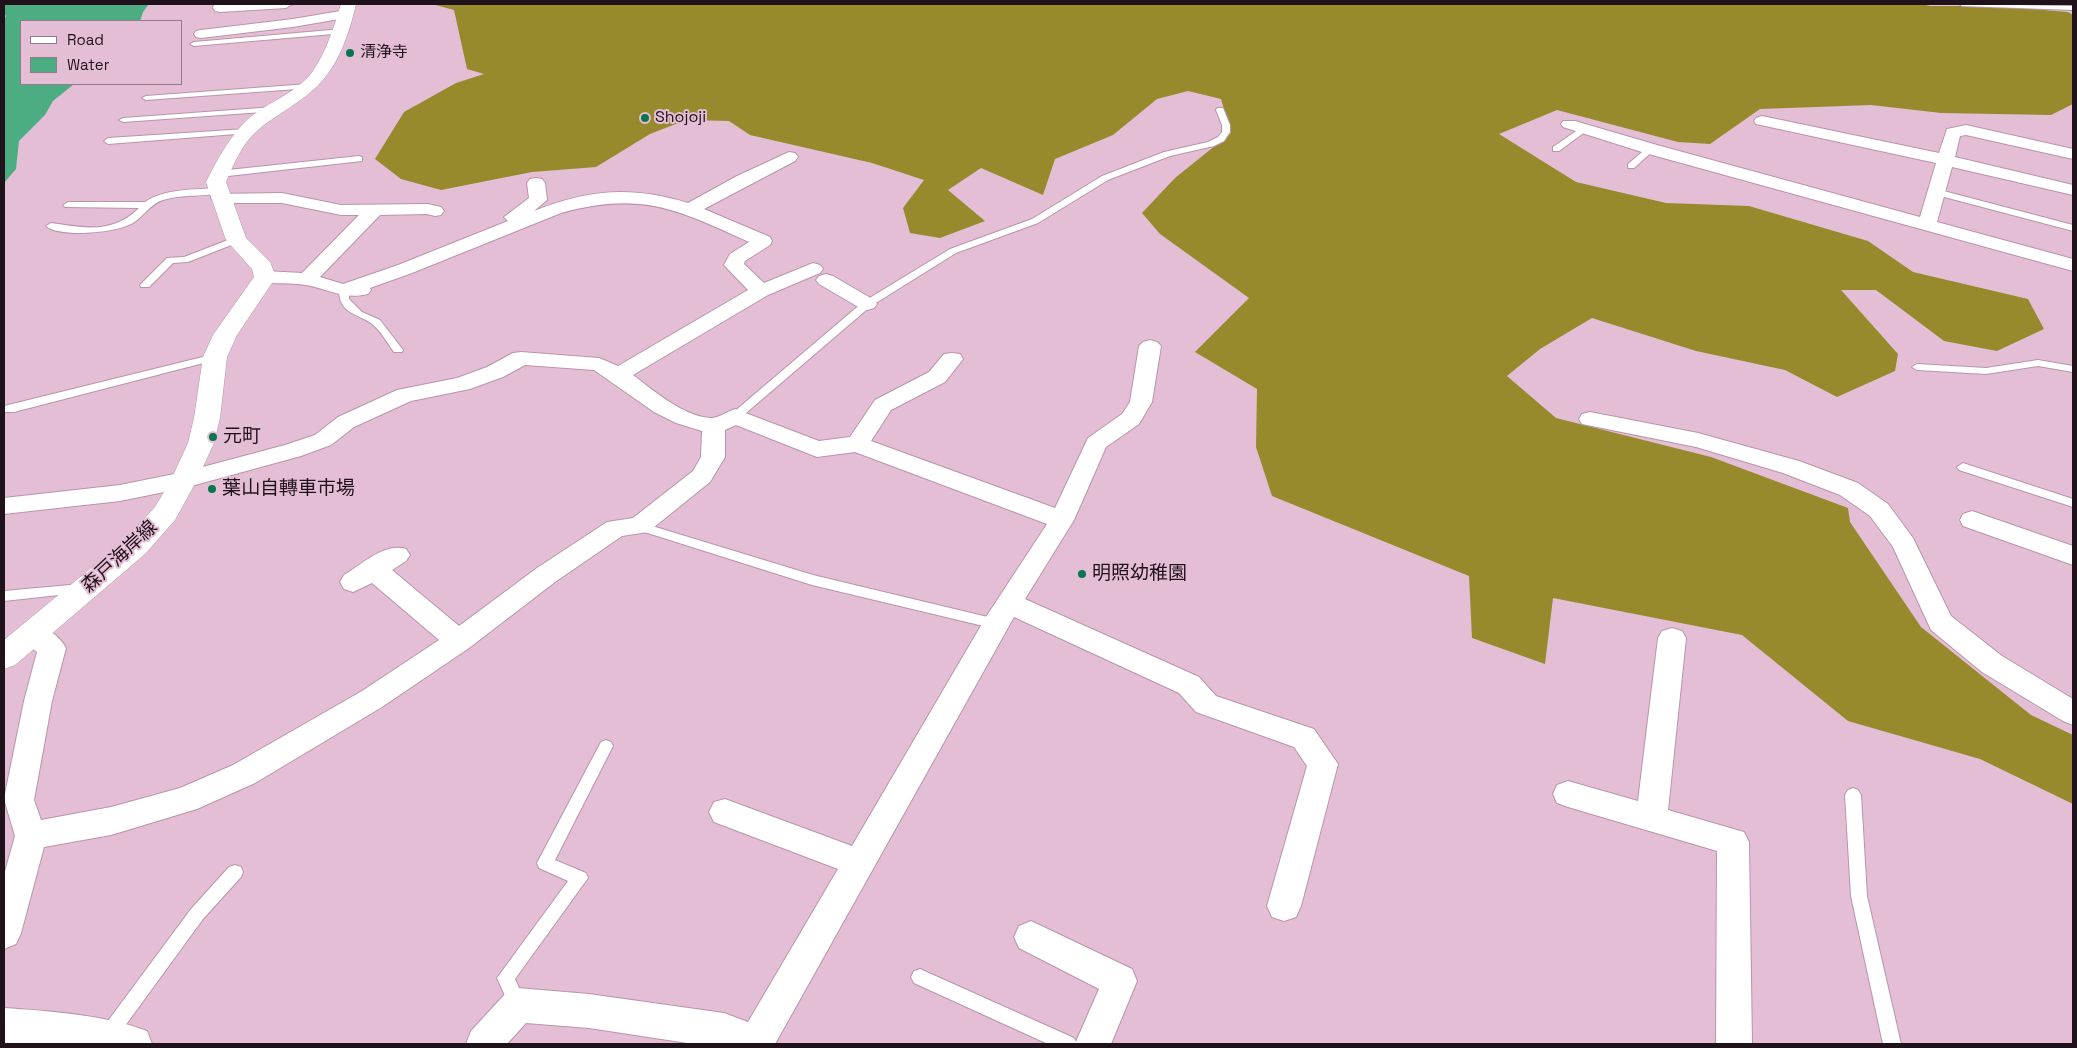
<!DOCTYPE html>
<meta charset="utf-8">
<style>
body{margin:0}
#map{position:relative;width:2077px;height:1048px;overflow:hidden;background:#e4bed5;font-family:"Space Grotesk",sans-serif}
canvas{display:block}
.frame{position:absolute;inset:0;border:5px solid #20121b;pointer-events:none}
.legend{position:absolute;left:20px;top:20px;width:162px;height:65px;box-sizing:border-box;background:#e4bed5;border:1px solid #96798b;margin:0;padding:6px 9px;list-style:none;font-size:15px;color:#20121b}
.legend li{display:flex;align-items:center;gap:10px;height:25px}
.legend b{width:25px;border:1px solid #96798b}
</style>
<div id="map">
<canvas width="2077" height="1048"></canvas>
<div class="frame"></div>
<ul class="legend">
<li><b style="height:6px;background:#fff"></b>Road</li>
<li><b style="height:14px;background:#4cad82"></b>Water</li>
</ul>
</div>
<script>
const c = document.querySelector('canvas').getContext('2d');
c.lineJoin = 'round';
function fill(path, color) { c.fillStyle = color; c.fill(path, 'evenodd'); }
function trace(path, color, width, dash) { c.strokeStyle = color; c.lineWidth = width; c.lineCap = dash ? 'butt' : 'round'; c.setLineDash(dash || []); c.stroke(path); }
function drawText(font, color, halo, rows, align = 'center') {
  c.font = font + ' "Space Grotesk","Noto Sans JP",sans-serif'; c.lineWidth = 4; c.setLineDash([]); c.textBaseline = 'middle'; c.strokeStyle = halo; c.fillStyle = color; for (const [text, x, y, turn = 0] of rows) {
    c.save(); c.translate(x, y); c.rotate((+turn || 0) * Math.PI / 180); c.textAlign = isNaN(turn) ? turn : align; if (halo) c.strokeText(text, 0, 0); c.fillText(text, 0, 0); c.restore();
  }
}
fill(new Path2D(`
 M432,4H1921L1930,6H1996L2068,12L2073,15V104L2051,115L1941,113L1871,105L1760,109L1710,144L1678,142L1557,110L1499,134L1576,182L1666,203L1749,206L1868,241L1913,272L2028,299L2044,329L1997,351L1944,341L1876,290H1841L1898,354L1895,371L1837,397L1785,370L1696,351L1592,318L1540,349L1507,376L1556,418L1711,457L1848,508L1850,522L1921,627L2031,715L2073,735V804L1980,759L1848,721L1742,635L1553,598L1545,664L1472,638L1469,576L1272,496L1256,447L1257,389L1195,352L1249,298L1160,234L1142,213L1175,178L1231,133L1221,99L1188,91L1157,99L1113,135L1055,159L1043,195L981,168L948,190L985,221L940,238L910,233L903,208L924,180L872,163L750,135L729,121L686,120L650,134L596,167L532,172L441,190L401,179L375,159L404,112L456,83L484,74L467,69L454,10Z`), '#968a2d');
fill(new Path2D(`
 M4,4H149L143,12L140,21H21V84H74L53,101L45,115L19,141L16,169L4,183V20L6,16L4,14Z`), '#4cad82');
const service = new Path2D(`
 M1959,4L2073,6V10L1962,6Z
 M342,29L346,31L345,33L194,46L190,44L194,42Z
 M308,84H311V88L146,100L142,98L146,96Z
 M274,107H277V111L123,122L119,120L123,118Z
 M1217,108H1223L1230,125V132L1224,141L1214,146L1170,156L1108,180L1038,223L956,253L871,306L739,419L735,420L729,416L863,302L950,249L1032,219L1102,176L1164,152L1208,142L1218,137L1222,132V125L1216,110Z
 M1582,127L1589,129L1559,151H1553V147Z
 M246,129H249V133L108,144L104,141L108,138Z
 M1648,147L1655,149L1634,168H1628V164Z
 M359,156L362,157V161L219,177L215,174L219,171Z
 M218,188L222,191L221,193C202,197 182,194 163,200C150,204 144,216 133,223C117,233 60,238 46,226L51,223C85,228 113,234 139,208L65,207L63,205L68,202H145C165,188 194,190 218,188Z
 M1936,189L2073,225V231L1933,194L1932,192Z
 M236,237L241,240L239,242L188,262L173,263L149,287H141L140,285L167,258L184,257Z
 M344,287L349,290V299L362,312L380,320L403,350L402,352H394C388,344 381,331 372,324C357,313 339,314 339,290Z
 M215,354L220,357L219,359L14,412H4V406Z
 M2038,360L2073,366V372L2038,366L1986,374L1917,370L1912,367L1917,364L1986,368Z
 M1963,463L2073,499V507L1959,470L1957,467Z
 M639,522L813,575L996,619L1001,620L1003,624L1001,628L996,629L812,585L635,529L633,526Z
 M81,584L86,586L88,589L86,592L4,601V591Z
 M606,740L611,742L613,746L555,860L586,873L588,878L515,979L527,1005L524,1011L518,1014L512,1011L497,978L568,881L539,868L537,863L601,742Z
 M1853,788L1858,790L1861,795L1867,896L1901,1044H1883L1851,896L1845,795L1848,790Z
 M235,865L241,867L243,872L241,877L203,919L114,1041L108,1044L102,1041L99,1035L102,1029L191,909L229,867Z
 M920,969L1074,1038L1077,1044H1048L914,983L911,977L914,971Z`);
const minor = new Path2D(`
 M214,4H293L286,8L220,12L215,11L213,8Z
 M346,10L351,11L353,14L351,17L293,27L201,38L196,37L194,34L196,31L201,30L293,19Z
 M1762,116L1939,153L1947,129L1966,125L2073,149V159L1966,135L1960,136L1955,157L2073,185V195L1952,167L1937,222L2073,259V271L1645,153L1563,127L1561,124L1563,121H1575L1657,145L1920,217L1936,163L1756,124L1754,121L1756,118Z
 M789,152L795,153L798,157L795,161L704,209L770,237L772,241L770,245L745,261L744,264L764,283L813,263L820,265L823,269L820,273L768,295L633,375C654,391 683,416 710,418C717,419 728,411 735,409L819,441L850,437L875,400L929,372L944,354L952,353L960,354L963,359L945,382L891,410L871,441L1055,508L1088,438L1122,414L1130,402L1139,346L1143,342L1150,340L1157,342L1161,346L1152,402L1139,424L1106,447L1074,520L1025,599L1199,677L1216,696L1314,729L1338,764L1301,906L1296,917L1284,921L1272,917L1267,906L1307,766L1294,747L1196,712L1179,693L1014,617L775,1044H694L589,1028L526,1023L507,1044H466L471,1031L506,993L518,988L589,994L724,1013L748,1022L838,869L714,822L709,812L714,802L725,799L852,846L986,617L1047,524L855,452L817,457L736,425L725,430V457L710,482L648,532L622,536L555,582L469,648L382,707L255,783L197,809L111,835L44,847L21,933L16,944L4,949V875L15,836L4,799L24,701L37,652L22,641L18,634L22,627C39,621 58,633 66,648L52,701L34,800L41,820L111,807L180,788L233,765L362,691L439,640L372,583L353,592L344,589L340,582L344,575C361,565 385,542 406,549L410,555L406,561L392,570L459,626L537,568L607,522L633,518L693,471L701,457L702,431L676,423L654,412L594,370L525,365L503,377L470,389L411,401L354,427L331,445L301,456L184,488L120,501L4,514V498L120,485L184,472L285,445L315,435L338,417L397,390L457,378L487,367L513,353L521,352L599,358L618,366L748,290L724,265L730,254L749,242C676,209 642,191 561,213L412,273L370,288L371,290L368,294C345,300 328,289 306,285C290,282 274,285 258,281L255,277L258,273L265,271L302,273L359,215H341L282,203H220L214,202L211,198L214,194L282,193L341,205L428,204L441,207L444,211L441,215L435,216L427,214L380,215L320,277L343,284L398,265L508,221L504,217L529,198L527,183L530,179L536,178L542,179L545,183L547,200L534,211C589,189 632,186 688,203L737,176Z
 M826,274L833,276L874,300L877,304L874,308L867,310L860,308L819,284L816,280L819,276Z
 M1590,412L1698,433L1799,461L1858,483L1888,504L1913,538L1951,616L2002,656L2073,699V725L2063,721L1982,672L1931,630L1893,547L1870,516L1840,495L1783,473L1696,447L1582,424L1579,419L1582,414Z
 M1972,511L2073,546V565L1963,526L1960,520L1963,514Z
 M1672,628L1682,631L1686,638L1668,810L1744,832L1749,842L1752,1044H1716L1717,851L1568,807L1557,803L1553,794L1557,785L1568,781L1638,801L1658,638L1662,631Z
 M1031,921L1132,969L1137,981L1111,1044H1075L1099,989L1019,948L1014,937L1019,926Z
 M4,1008C48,1011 107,1015 147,1031L152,1044H4Z`);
const secondary = new Path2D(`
 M341,4H356C349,34 338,68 314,89C297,105 275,115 258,130C243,142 233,165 226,182L246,238L270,262L276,277L237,335L227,357L220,418L214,443L197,480L175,520L145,554L15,665L4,669V640L125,540L155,507L171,480L188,443L194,418L203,357L213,335L254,277L252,269L226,240L206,182C216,162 228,140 243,124C263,103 296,95 313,71C327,50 334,27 341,4Z`);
trace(service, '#b994aa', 2);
trace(minor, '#b994aa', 2);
trace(secondary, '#b994aa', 1);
fill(service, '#fff');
fill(minor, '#fff');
fill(secondary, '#fff');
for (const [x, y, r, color] of [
 [350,53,5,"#087650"],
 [645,118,5,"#087650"],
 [213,437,5,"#087650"],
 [212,489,5,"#087650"],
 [1082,574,5,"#087650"]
]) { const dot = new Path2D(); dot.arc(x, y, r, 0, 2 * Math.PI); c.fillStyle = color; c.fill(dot); trace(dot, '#e4bed5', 2); }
drawText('16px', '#20121b', '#e4bed5', [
 ["清浄寺",360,53],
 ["Shojoji",655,118]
], 'left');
drawText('19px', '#20121b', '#e4bed5', [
 ["元町",223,437],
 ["葉山自轉車市場",222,489],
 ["明照幼稚園",1092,574]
], 'left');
drawText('19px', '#20121b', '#e4bed5', [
 ["森戸海岸線",120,557,-43]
]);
</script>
